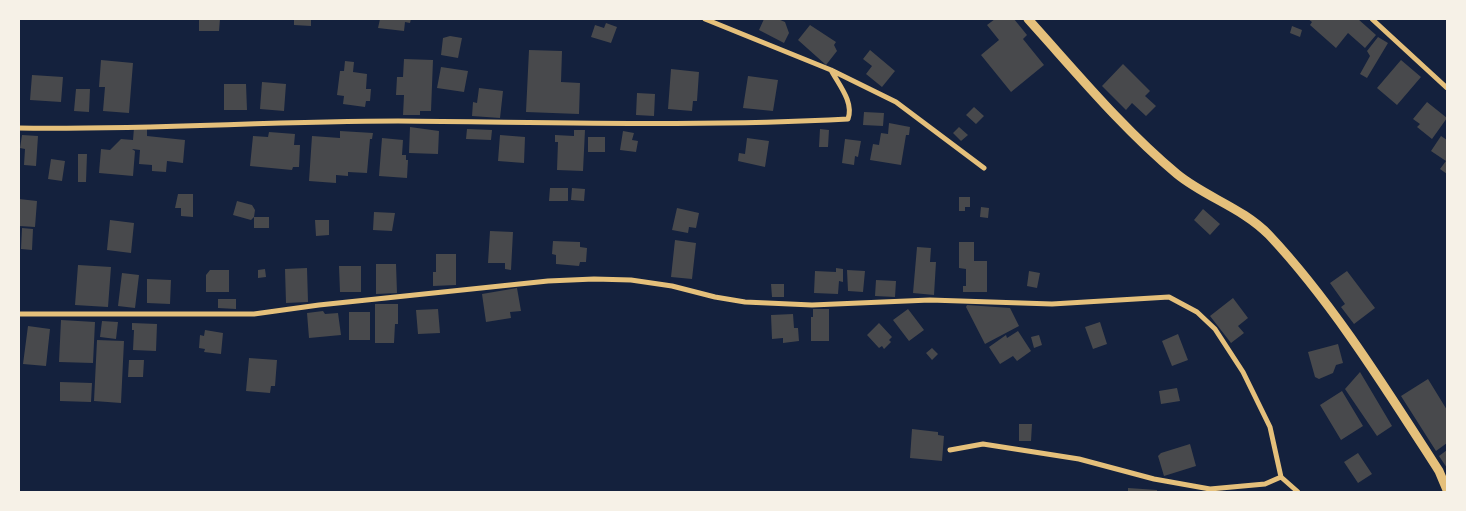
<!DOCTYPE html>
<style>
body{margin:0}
#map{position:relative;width:1466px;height:511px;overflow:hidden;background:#14213d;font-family:Montserrat,sans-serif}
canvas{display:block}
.frame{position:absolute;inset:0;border:20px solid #f6f1e7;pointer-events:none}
</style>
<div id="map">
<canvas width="1466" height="511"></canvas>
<div class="frame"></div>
</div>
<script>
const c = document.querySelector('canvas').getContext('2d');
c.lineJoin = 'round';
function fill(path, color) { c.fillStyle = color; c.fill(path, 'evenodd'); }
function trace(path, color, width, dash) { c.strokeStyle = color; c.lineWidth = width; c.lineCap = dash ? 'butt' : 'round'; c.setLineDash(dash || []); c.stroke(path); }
fill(new Path2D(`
 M199,19H220L219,31H199Z
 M294,19H311V26L294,25Z
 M380,19H411L410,23L405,22L404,31L378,28Z
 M764,19H778L785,22L789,33L784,43L759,30Z
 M995,19H1014L1027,35L1023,39L1044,65L1011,92L981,55L999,40L987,25Z
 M1308,19H1358L1376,35L1365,48L1348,33L1336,48L1310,25L1312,22Z
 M606,23L617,27L611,43L591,37L595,25L604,28Z
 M810,25L836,42L834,45L837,51L826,65L798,40Z
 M1292,26L1302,30L1300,37L1290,33Z
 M450,36L462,38L458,58L441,55L443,38Z
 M1378,37L1388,43L1367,78L1360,74L1370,56L1367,51Z
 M529,50L562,51L561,82L580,83L579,114L526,112Z
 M870,50L895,71L882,87L866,74L872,66L863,59Z
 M404,59L433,60L431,111H420V115H403L404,95H396L397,77H403Z
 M101,60L133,63L129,113L103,111L105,87H99Z
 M1401,60L1421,77L1397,105L1377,88Z
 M345,61L354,62L353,72L367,74L366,89H371L370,101H366L365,107L343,104L344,96L337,95L340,71H344Z
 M1123,64L1150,91L1145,96L1156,106L1146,116L1132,103L1126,110L1102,86Z
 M441,67L468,71L464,92L437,88Z
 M671,69L699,72L697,101H693L692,111L668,109Z
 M32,75L63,77L61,102L30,100Z
 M748,76L778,80L773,111L743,108Z
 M262,82L286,84L284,111L260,109Z
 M224,84H246L247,110H224Z
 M479,88L503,91L500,118L472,116L473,102L477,103Z
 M76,89H90L89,112L74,111Z
 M637,93L655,94L654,116L636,115Z
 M1427,102L1447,118L1432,139L1417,127L1420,124L1413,119Z
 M974,107L984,116L976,124L966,115Z
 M864,112L884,113L883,126L863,125Z
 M889,123L910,127L909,135H906L901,165L870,160L873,144L879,145L881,133L888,134Z
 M410,127L439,131L438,154L409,153Z
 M959,127L968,135L961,141L953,133Z
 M134,128L147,129V136L185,140L183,163L167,161L166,172L152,171V165L139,164L140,150L132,149L135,151L133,176L99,173L101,149L110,150L121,139L133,140Z
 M467,129L492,130L491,140L466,139Z
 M820,129L829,130L828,147H819Z
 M574,130H585L583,171L557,170L558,142H555V135L574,136Z
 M340,131L373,133L372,139H370L367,173L348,172V176L336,175V183L309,181L312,136L340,138Z
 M623,131L634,133L632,140L638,141L636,152L620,150Z
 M269,132L295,134L294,145H300L299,167H293L292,170L250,166L253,136L268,137Z
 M22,135L38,136L36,166L24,165L25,149L20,148Z
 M500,135L525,137L524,163L498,161Z
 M1441,136L1447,140V174L1440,169L1446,161L1431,151Z
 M588,137H605V152H588Z
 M382,138L403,140L402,155H406V160H408L407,178L379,176Z
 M747,138L769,141L765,167L738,161L739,153L745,154Z
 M845,139L861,141L858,157L855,156L854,165L842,163Z
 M78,154H87L86,182H78Z
 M51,159L65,161L62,181L48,179Z
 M550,188H568V201H549Z
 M572,188L585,189L584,201L571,200Z
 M178,194H193V217L181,216V208H175Z
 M959,197H970V207H965V211H959Z
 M19,199L37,201L35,227L19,226Z
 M237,201L252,205L255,210L254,217L251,220L233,215Z
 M981,207L989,208L988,218L980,217Z
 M677,208L699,213L696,228L689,227L688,233L672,230Z
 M1203,209L1220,224L1210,235L1194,220Z
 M374,212L395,213L392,231L373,230Z
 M254,217H269V228H254Z
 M110,220L134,223L131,253L107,250Z
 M315,220H329V235L316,236Z
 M22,228L33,229L32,250L21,249Z
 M490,231L513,232L511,270L505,269V263H488Z
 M675,240L696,243L692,279L671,277Z
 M553,241L580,242V247L587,248L586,262H580L579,266L556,264V255L552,254Z
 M959,242H974V261H987V292H963V286H966V269L959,268Z
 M917,247L931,248L930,262H936L934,295L913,293Z
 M436,254H456V285L433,286V272H436Z
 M376,264H396L397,293L376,294Z
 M78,265L111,267L108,307L75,305Z
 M339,266H361V292H340Z
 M307,268L308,302L286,303L285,269Z
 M836,268L843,269V282L839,281L838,294L814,293L815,271L836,272Z
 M265,269L266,277L258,278V270Z
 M210,270H229V292H206V275Z
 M847,270L865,271L863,292L848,291Z
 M1029,271L1040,273L1037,288L1027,286Z
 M1347,271L1375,308L1354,324L1341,307L1345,304L1330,283Z
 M122,273L139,275L135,308L118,306Z
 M147,279L171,280L170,304L147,303Z
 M876,280L896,281L895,297L875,296Z
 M771,284H784V297H772Z
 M517,288L521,311L510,312L511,318L486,322L482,294Z
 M1233,298L1248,318L1238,326L1244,333L1231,343L1210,316Z
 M218,299H236V309L218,308Z
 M375,304H398V324H395L394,343H375Z
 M967,305L1010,308L1019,326L985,344L966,307Z
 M438,309L440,333L418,334L416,310Z
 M813,309H829V341H811V317H813Z
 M908,309L924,330L909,341L893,320Z
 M323,311L325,314L338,313L341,335L309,338L307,313Z
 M349,312H370V340H349Z
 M793,314L794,328H798L799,341L783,343V338L772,339L771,315Z
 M61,320L95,322L93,363L59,362Z
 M102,321L118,322L116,339L100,337Z
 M1100,322L1107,344L1093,349L1085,327Z
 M132,323L157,324L156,351L133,350L134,330H132Z
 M879,323L892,337L889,340L891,342L884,349L882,346L879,348L867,335Z
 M28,326L50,329L46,366L23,364Z
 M205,330L223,333L221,354L204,352L205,349L199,348L200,335L204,336Z
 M1018,331L1031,351L1017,361L1013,356L1000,364L989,347L1006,335L1007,338Z
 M1178,334L1188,360L1172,366L1162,341Z
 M1039,335L1042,345L1034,348L1031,337Z
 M97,340L124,341L121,403L94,401Z
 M1338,344L1343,363L1336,365L1333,373L1319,379L1315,377L1308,352Z
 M932,348L938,354L932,360L926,353Z
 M249,358L277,360L275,386H271L270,393L246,391Z
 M129,360H144L143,377H128Z
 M1360,372L1392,426L1377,436L1345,389Z
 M1428,379L1447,410V443L1436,451L1401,396Z
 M60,382L92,383L91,402L60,401Z
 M1177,388L1180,401L1161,404L1159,391Z
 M1342,391L1363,426L1341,440L1320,405Z
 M1019,424H1032L1031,441H1019Z
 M912,429L938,432V435L944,436L942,461L910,458Z
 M1190,444L1196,466L1164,476L1158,456L1161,453Z
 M1447,450V468L1439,456Z
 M1358,453L1372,474L1358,483L1344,462Z
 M1128,488L1157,490V492H1128Z`), '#48494c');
trace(new Path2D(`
 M705,19L831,70L896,102L984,168
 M1372,19L1447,88
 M19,128C145,130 272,121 398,121C548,122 698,127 848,119C854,102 839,85 831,70
 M19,314H254L319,305L548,281L594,279L631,280L672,286L715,297L745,302L812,305L930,300L1052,304L1169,297L1197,312L1215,329L1243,372L1270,427L1281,477L1298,492
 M950,450L983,444L1079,459L1154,479L1210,489L1265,484L1281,477`), '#e5c07b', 5);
trace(new Path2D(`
 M1028,19C1076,72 1122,128 1177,174C1205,197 1243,208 1269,235C1333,303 1388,392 1439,471L1447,490`), '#e5c07b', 9);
</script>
